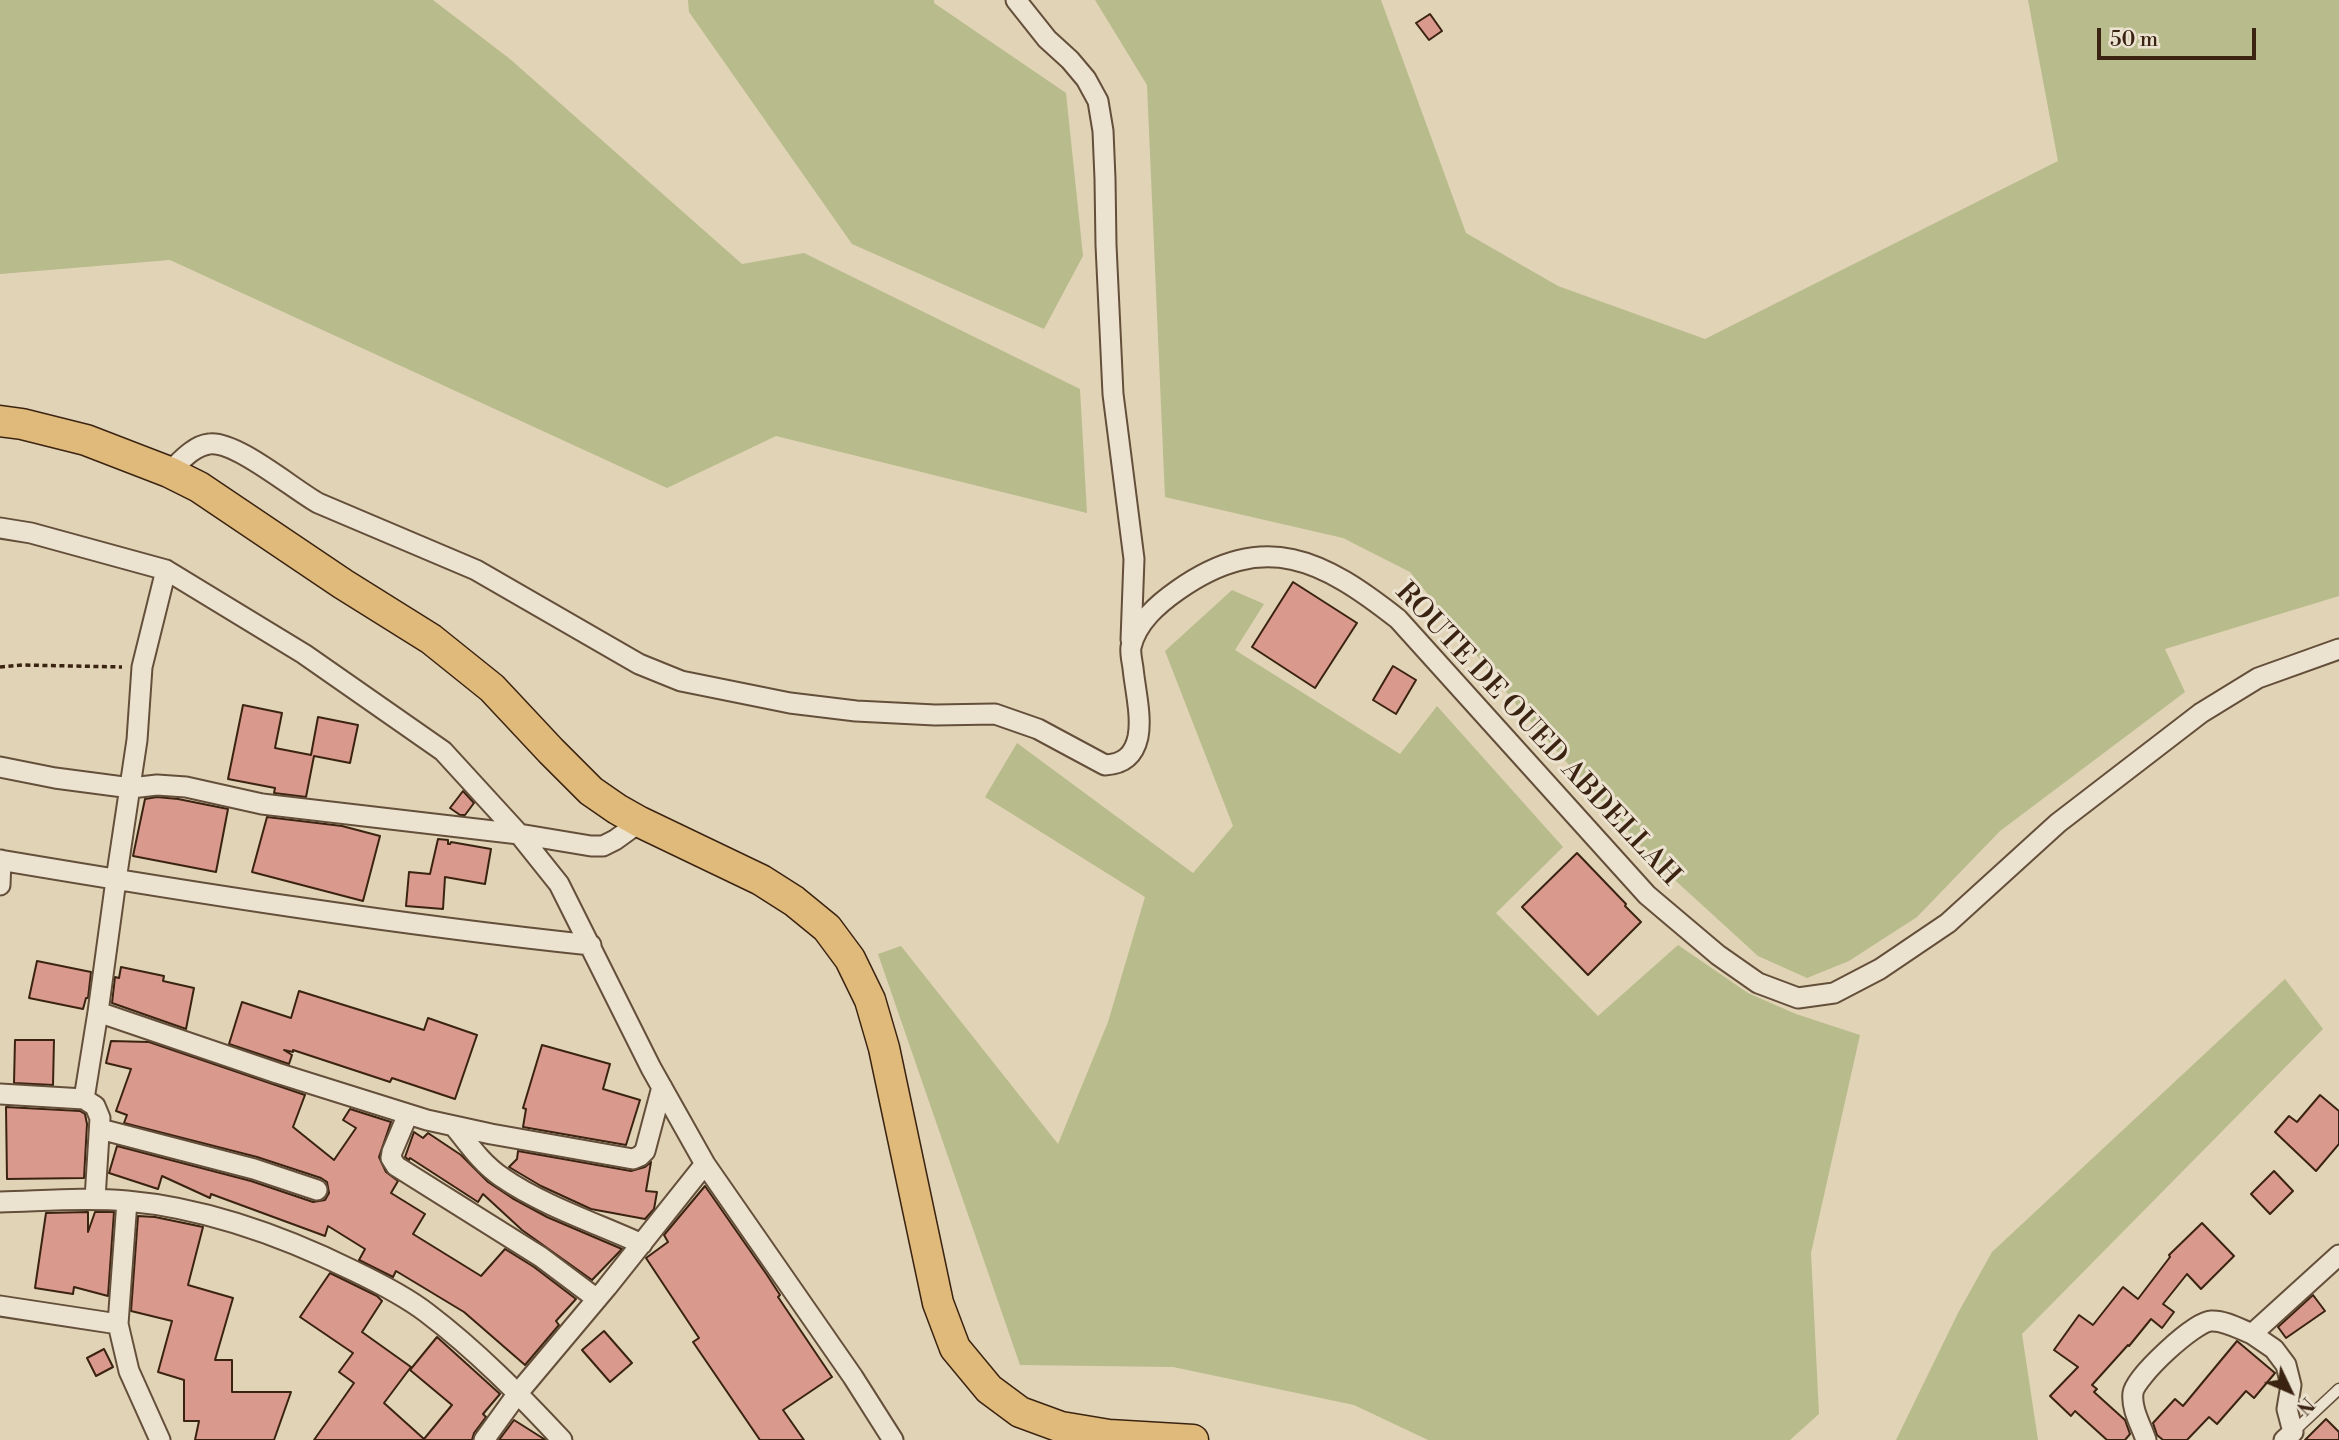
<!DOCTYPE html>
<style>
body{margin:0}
#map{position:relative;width:2339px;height:1440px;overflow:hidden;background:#e1d3b6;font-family:"Libre Bodoni",serif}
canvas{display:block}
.north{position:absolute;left:2255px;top:1356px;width:70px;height:70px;-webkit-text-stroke:5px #ece2d0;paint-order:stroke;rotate:134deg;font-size:19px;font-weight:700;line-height:28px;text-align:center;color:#3b2311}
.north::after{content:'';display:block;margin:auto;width:24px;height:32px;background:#3b2311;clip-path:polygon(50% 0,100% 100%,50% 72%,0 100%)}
.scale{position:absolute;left:2097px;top:28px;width:159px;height:32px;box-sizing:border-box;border:4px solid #3b2311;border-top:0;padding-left:9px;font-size:21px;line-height:24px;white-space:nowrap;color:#3b2311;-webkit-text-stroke:5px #ece2d0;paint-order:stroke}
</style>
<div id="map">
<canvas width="2339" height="1440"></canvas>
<div class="north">N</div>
<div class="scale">50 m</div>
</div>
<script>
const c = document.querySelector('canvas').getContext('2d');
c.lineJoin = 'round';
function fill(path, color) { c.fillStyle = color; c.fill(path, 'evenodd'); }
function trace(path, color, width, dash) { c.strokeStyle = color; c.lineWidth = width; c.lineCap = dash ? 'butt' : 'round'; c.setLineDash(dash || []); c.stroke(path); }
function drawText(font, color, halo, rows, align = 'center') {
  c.font = font + ' "Libre Bodoni",serif'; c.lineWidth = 6; c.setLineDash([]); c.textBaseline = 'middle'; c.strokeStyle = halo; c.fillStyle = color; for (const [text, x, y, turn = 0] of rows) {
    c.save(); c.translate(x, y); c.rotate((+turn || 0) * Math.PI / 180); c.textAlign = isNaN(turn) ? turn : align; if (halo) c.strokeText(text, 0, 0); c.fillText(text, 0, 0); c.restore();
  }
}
fill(new Path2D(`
 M0,0H433L510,59L742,264L804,253L1080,389L1087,513L776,436L667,488L170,260L0,274Z
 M688,0H934V3L1066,93L1083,256L1044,329L852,244L689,12Z
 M1095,0H1381L1466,233L1558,286L1705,339L2058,161L2028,0H2339V596L2165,649L2185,692L2000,831L1917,917L1849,961L1807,978L1758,956L1654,861L1524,714L1410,572L1343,538L1165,497L1147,85Z
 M1232,590L1264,604L1235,650L1400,754L1437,706L1563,847L1496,913L1598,1016L1678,945L1748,993L1796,1014L1860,1035L1811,1253L1819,1414L1790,1440H1428L1354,1405L1173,1367L1020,1365L878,954L901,946L1058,1144L1108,1022L1145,897L985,797L1017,743L1193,873L1233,826L1165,651Z
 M2285,979L2323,1029L2022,1334L2038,1440H1896L1958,1313L1992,1252Z`), '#b8bb8b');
const building = new Path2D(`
 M1430,14L1442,31L1429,40L1416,23Z
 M1293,582L1357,623L1315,688L1252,647Z
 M1393,666L1416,680L1396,714L1373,700Z
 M243,705L282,713L275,748L311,755L318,717L358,725L350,763L314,756L306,797L274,793L275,788L228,779Z
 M463,791L474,803L465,815H460L450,808Z
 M157,797L178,799L228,809L216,872L133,856L145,799Z
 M267,817L342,826L380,836L363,901L252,872Z
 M438,839L448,840V844H450L451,842L491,849L485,884L445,877L443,909L406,906L409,872L430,874Z
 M1577,853L1626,904L1625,906L1641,922L1588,975L1522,907Z
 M37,961L91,972L88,998H86L83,1009L29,998Z
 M121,967L164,976L163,981L194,988L186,1029L112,1003L115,977L119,978Z
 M299,991L424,1030L428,1018L477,1035L455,1099L392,1078L390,1082L293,1050V1052L284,1050L292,1055L289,1064L229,1044L242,1002L291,1018Z
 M15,1040H54L53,1085L14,1083Z
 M111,1041L149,1042L305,1095L293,1127L334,1160L356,1128L343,1120L350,1109L391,1122L379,1157L386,1172L398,1181L391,1193L425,1214L413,1234L481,1276L505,1249L534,1267L576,1299L556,1321L559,1325L525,1365L464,1312L396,1271L393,1277L359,1260L365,1249L328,1226L325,1236L211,1194L210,1198L162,1176L158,1189L109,1173L117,1146L251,1181L313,1202L325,1200L329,1193L327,1182L321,1178L257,1157L124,1123L127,1115L116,1111L131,1069L106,1063Z
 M542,1045L610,1064L603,1089L640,1100L626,1145L523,1127L526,1109L523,1108Z
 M2320,1095L2339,1111V1144L2316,1171L2275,1132L2289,1116L2297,1122Z
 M6,1107L80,1111L85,1114L87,1124L84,1178L7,1179Z
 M414,1132L423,1138L428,1133L461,1155L488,1182L512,1198L547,1217L622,1249L592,1280L522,1230L483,1194L478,1202L410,1158L409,1160L405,1157Z
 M518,1151L631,1171L645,1167L651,1162L646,1191L657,1192L654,1209L645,1219L591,1209L541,1186L509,1167L517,1159Z
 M2274,1171L2293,1191L2270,1214L2251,1194Z
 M705,1186L767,1275L780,1295L778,1297L832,1377L783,1410L804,1440H760L693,1342L699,1338L646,1258L668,1242L664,1235Z
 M88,1212V1232L95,1212H114L108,1296L74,1287L73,1294L35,1288L46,1213Z
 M138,1216L155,1217L203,1227L188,1285L233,1298L215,1360H232V1392H291L274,1440H195L199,1421H184V1380L158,1372L172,1321L131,1311Z
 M2202,1223L2234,1256L2201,1289L2187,1274L2163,1304L2174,1312L2162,1328L2151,1319L2129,1346L2128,1345L2092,1385L2097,1389L2094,1392L2125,1420L2130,1434L2125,1440H2107L2075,1411L2071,1416L2050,1396L2078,1367L2054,1350L2079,1315L2093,1325L2123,1287L2138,1299L2170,1257L2169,1255Z
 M330,1273L377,1296L382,1301L362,1332L411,1367L384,1403L424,1439L452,1405L410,1370L437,1337L500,1394L483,1414L486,1417L474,1433L472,1440H314L354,1383L339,1372L353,1353L300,1317Z
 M2313,1295L2325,1311L2286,1338L2278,1327Z
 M604,1331L632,1363L610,1382L582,1350Z
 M2237,1341L2275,1373L2254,1398L2246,1391L2217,1424L2209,1417L2187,1440H2163L2157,1435L2153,1423L2175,1399L2183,1406Z
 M104,1349L113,1367L96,1376L87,1358Z
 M2326,1419L2339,1432V1440H2305Z
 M514,1420L544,1439L545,1440H499Z`);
fill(building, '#d9998d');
trace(building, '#3b2311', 2);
const lane = new Path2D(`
 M2293,1432L2339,1389`);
const street = new Path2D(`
 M1016,0L1047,39L1070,60L1086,79L1098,101L1103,131L1105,179L1106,245L1113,394L1134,559L1131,640
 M169,472C180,462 193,446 209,444C235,440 293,489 318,503L476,570L639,664L681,681L790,703L856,711L935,715L995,714L1038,729L1105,765C1124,764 1134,755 1138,737C1142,716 1135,689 1133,668C1132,661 1130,653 1131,647C1137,622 1158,604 1178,590C1265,529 1323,560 1398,619L1647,895L1718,955L1758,983L1798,998L1834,993L1880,969L1948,923L2058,823L2201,713L2258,678L2339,649
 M0,528L31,533L166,570L304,654L443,751L519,834L559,884L651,1068L705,1164L853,1377L893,1440
 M166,570L142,667L137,740L116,880L98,1012L277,1073L427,1120L491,1134L633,1159L640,1156L645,1151L662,1087
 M0,767L55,778L131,788L157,785L186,787L262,804L519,834L591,846H603L615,840L640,822
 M0,860C196,893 393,924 591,945
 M0,885L1,860
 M0,1094L84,1099L95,1106L100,1118L95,1199
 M84,1099L98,1012
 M408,1114L392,1152L391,1158L396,1166L541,1257L597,1299
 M454,1126C469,1145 483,1165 503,1178C542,1205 598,1224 642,1244
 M100,1129L254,1169L317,1190
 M127,1201L118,1324L129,1371L160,1440
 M0,1202C42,1201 85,1197 127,1201C206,1208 283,1236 354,1271C379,1283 405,1296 427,1313C477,1351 519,1394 562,1440
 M0,1306L118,1324
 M2252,1334L2274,1349L2286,1365L2291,1385L2287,1409L2293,1432L2284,1440
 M484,1440L518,1393L607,1287L705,1164
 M2146,1440C2141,1425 2131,1409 2133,1393C2135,1377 2194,1322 2211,1321C2224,1320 2240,1329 2252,1334L2339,1255`);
const primary = new Path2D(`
 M0,421L22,424L86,440L169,472L199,487L343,584L431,639L492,688L551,751L591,791L617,809L640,822L761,880L794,901L827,928L850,959L870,1000L884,1048L938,1303L955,1348L989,1389L1020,1412L1061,1427L1109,1435L1193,1440`);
trace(lane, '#644f3a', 13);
trace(street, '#644f3a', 23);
trace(primary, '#3b2311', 33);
trace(new Path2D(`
 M0,667L23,665L122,667`), '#3b2311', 3.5, [5, 3.5]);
trace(lane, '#ece2d0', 10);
trace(street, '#ece2d0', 19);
trace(primary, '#e0ba7b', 30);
drawText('28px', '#3b2311', '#ece2d0', [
 ["ROUTE DE OUED ABDELLAH",1537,735,47]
]);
</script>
